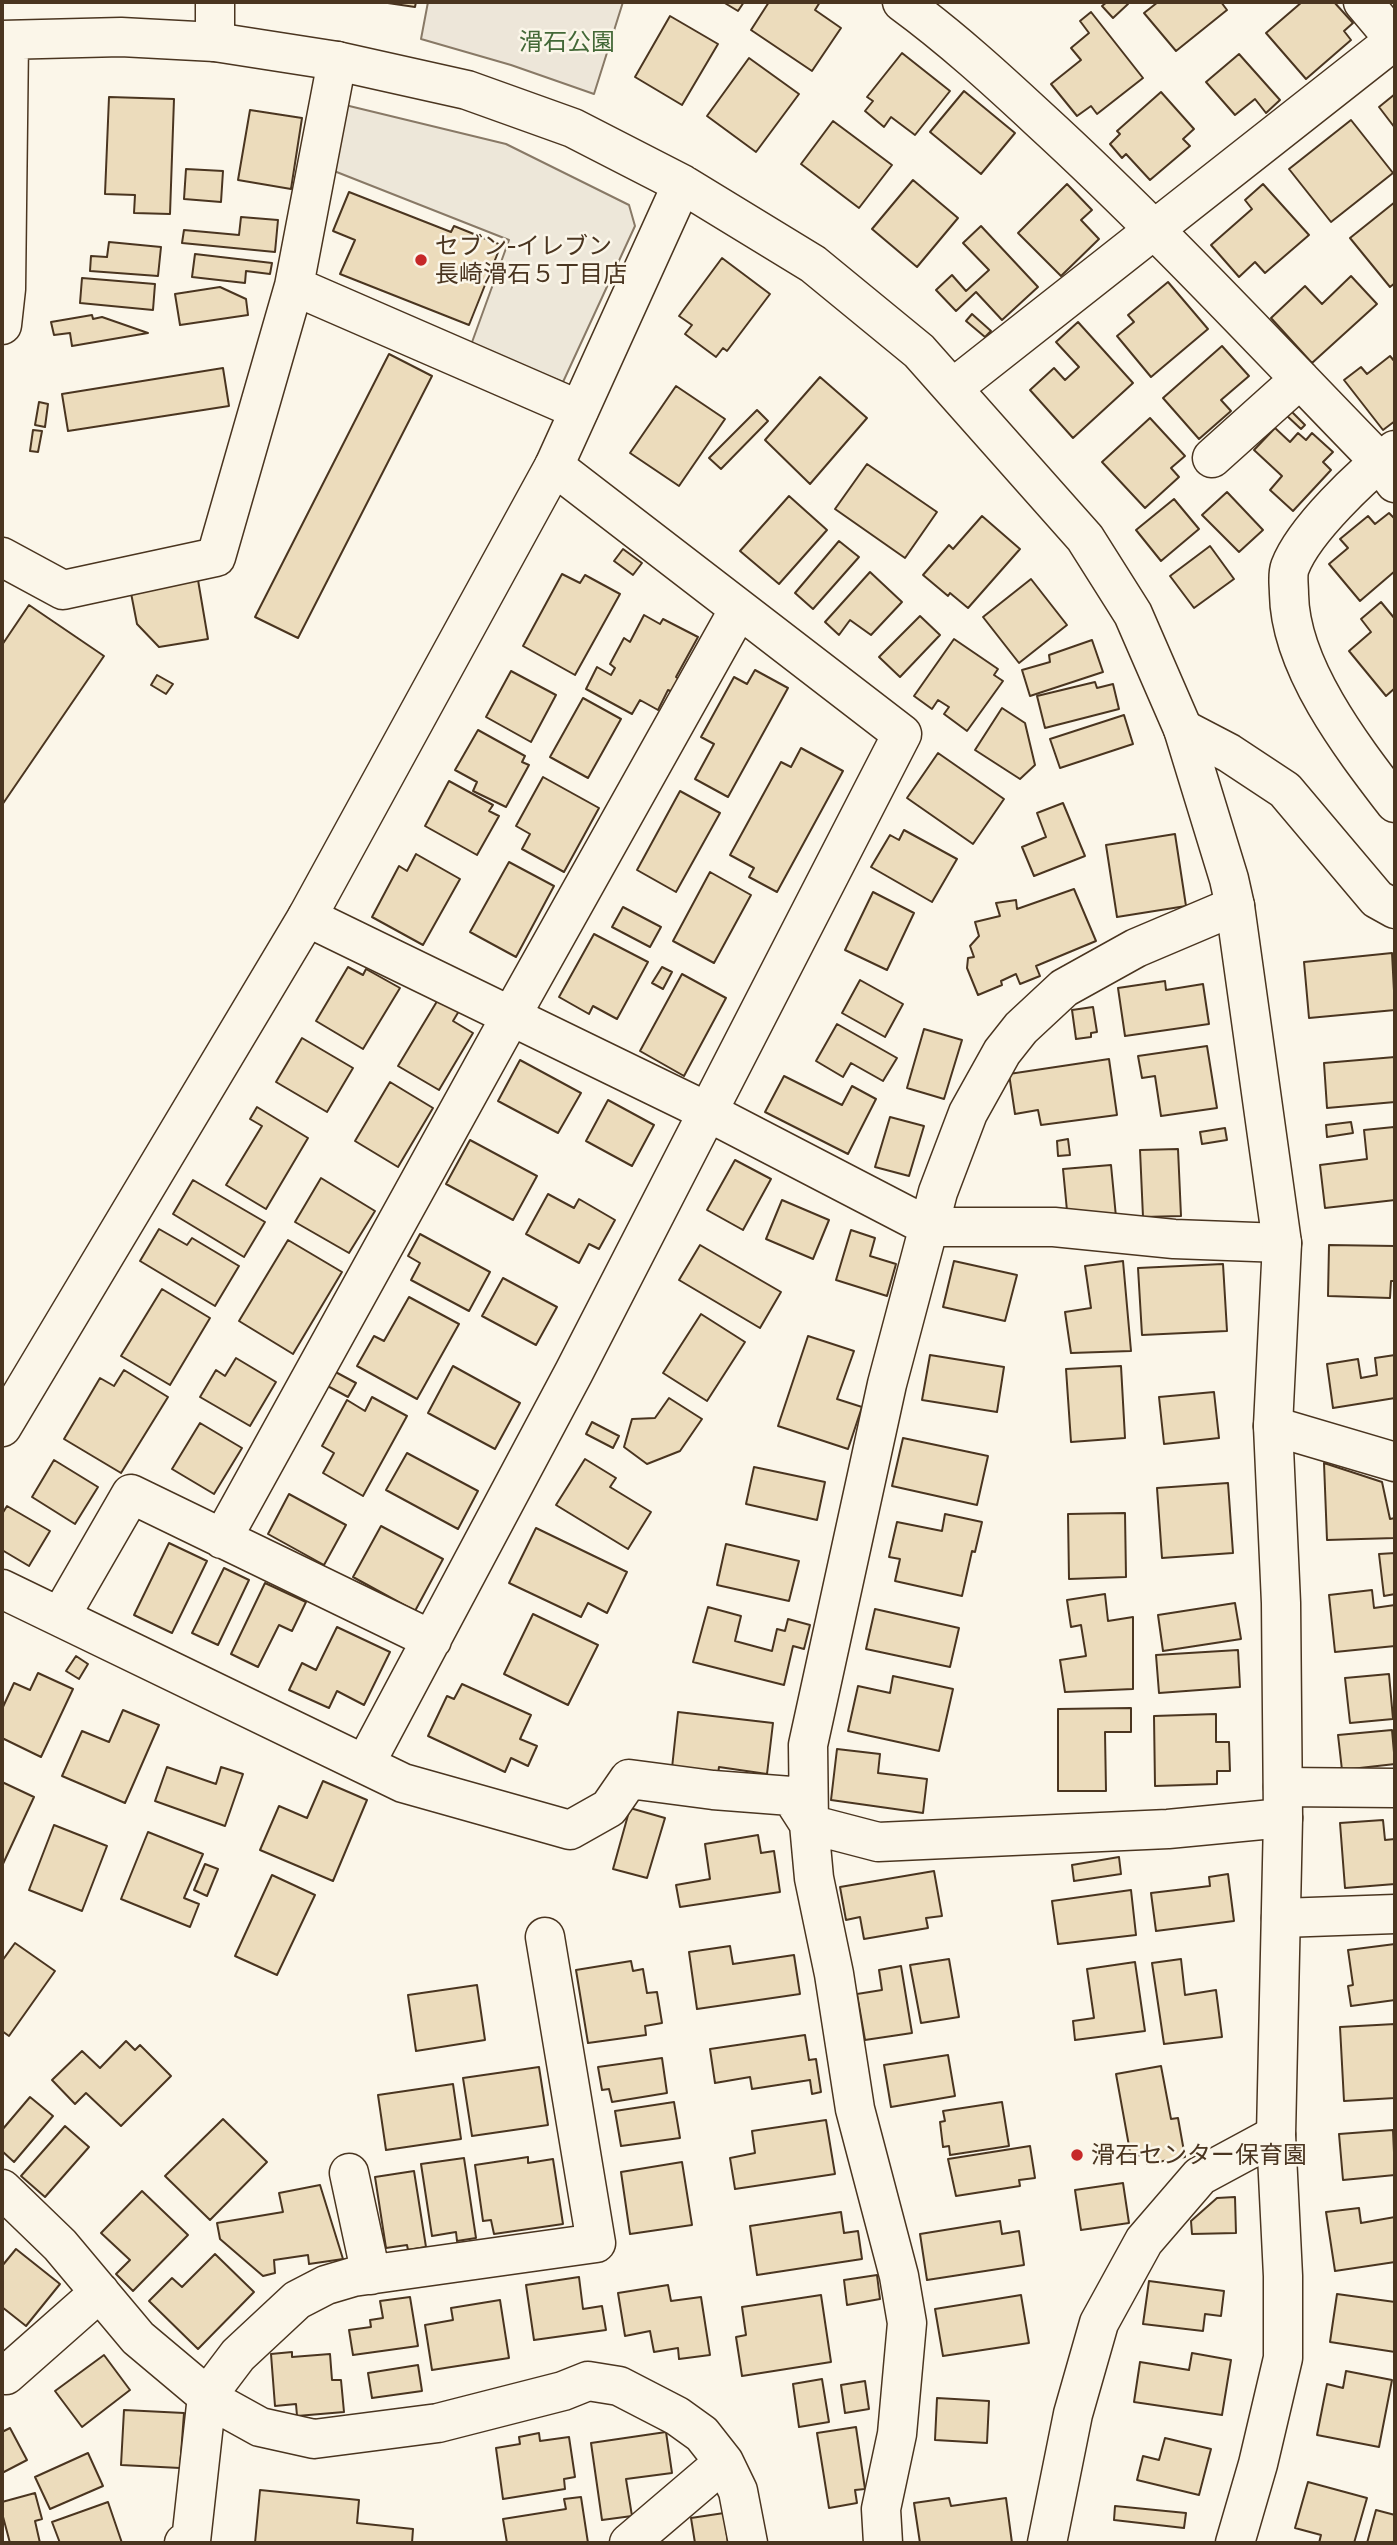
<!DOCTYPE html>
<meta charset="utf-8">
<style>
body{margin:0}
#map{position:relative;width:1397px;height:2545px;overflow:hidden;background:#fbf6e9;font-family:"Golos Text",sans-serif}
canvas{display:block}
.frame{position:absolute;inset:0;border:4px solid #4a3520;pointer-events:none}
</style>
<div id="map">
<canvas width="1397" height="2545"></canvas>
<div class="frame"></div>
</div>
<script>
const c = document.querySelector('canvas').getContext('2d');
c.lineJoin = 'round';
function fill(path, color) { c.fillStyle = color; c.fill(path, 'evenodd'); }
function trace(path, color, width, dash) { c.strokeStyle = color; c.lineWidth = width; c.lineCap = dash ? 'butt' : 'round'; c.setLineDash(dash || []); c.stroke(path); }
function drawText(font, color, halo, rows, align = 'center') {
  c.font = font + ' "Golos Text","Noto Sans JP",sans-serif'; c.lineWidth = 5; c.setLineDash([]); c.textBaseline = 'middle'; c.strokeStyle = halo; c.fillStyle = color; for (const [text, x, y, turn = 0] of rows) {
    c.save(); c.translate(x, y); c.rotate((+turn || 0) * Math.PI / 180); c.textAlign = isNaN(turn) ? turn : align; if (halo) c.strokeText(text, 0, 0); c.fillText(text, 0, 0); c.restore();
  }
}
const green = new Path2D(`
 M428,2H623L594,94L511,65L421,39Z`);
fill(green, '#ede6d9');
trace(green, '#887966', 2);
const parking = new Path2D(`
 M341,104L506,144L629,205L635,226L563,382L471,345L509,240L329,169Z`);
fill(parking, '#ede7d9');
trace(parking, '#887966', 2);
const building = new Path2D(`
 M381,2H416L415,7Z
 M723,2H744L738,11Z
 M769,2H820L815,10L841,28L812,71L751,30Z
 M1107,2H1127L1128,4L1113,18L1102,6Z
 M1158,2H1221L1227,10L1176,51L1144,13Z
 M1302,2H1334L1353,23L1344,31L1351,40L1306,79L1266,33Z
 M1091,12L1143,78L1097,114L1091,106L1077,116L1051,84L1081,60L1071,48L1089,33L1080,21Z
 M670,16L718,44L682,105L635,77Z
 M902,53L950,91L915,135L891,117L884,127L865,111L873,101L867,97Z
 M1239,54L1280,100L1266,113L1255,99L1235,115L1206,82Z
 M749,58L799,94L756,152L707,116Z
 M964,91L1015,133L981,174L930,132Z
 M1161,92L1194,129L1183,139L1190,146L1150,180L1126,154L1122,158L1110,144L1120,134L1117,131Z
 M1395,94V128L1379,107Z
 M109,97L174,99L170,214L134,213L135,195L105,194Z
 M250,110L302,118L291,189L238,180Z
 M1351,120L1393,173L1331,222L1289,169Z
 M833,121L892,165L859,208L801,164Z
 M186,169L223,171L221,202L184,199Z
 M913,180L958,218L917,267L872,229Z
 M1067,184L1092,210L1081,220L1099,239L1061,276L1018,233Z
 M1263,184L1309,235L1265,273L1255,262L1239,277L1211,245L1252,209L1245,200Z
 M349,192L451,232L454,226L501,245L469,325L340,274L355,240L333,231Z
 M1395,202V283L1390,287L1350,238Z
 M241,217L278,220L275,252L182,243L184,230L239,235Z
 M981,226L1038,287L1002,320L976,292L956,311L936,290L952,275L966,291L989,270L963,243Z
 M109,242L161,247L158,276L90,271L91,256L107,257Z
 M195,254L272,263L270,274L246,271L245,283L192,277Z
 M722,258L770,294L727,351L723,348L716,357L685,334L692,325L679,316Z
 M1351,276L1377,304L1312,363L1271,318L1305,286L1322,304Z
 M82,278L155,284L153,310L80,303Z
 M1168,282L1208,329L1151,377L1117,336L1134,322L1128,315Z
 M220,287L246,299L248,315L180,325L175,294Z
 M972,314L991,331L985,337L966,321Z
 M92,315L93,319L102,317L148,333L72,346L70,333L54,335L51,322Z
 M1078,322L1133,383L1073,438L1030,390L1054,368L1065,380L1079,367L1056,342Z
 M1222,346L1249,376L1221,400L1231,411L1199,439L1163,398Z
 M389,354L432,376L298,638L255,617Z
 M1390,356L1395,362V421L1383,430L1344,380L1361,367L1367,374Z
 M223,368L229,406L68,431L62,394Z
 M820,377L867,418L810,484L765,440Z
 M676,386L725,419L679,486L630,453Z
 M39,402L48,404L45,427L35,425Z
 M757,410L768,421L721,469L709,458Z
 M1290,410L1305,425L1301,429L1286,415Z
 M1150,418L1185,456L1171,468L1179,477L1145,508L1102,462Z
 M1275,428L1290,442L1298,433L1306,440L1312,433L1333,452L1323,462L1331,470L1293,511L1270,490L1282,476L1254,450Z
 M33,430L42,431L38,452L30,451Z
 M867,464L937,512L905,558L835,509Z
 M1227,492L1263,530L1239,552L1202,515Z
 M789,496L827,530L779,584L740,551Z
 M1174,499L1199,529L1161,561L1136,530Z
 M1389,513L1395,519V571L1360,601L1329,564L1348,548L1340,539L1368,516L1375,524Z
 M982,516L1020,549L968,608L950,593L948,596L923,575L949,545L953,549Z
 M839,541L859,557L813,609L795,593Z
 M1210,546L1234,579L1194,608L1170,576Z
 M623,549L642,563L633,575L614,561Z
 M870,572L902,602L871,635L850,620L839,635L825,622Z
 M562,574L580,583L585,575L620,594L575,675L523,646Z
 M1031,579L1067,625L1019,663L983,617Z
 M198,580L208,639L159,647L137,624L131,593Z
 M1381,602L1395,619V688L1386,696L1349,651L1371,632L1361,619Z
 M29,605L104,656L2,805V645Z
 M644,615L660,624L663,619L698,637L676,677L682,681L675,693L668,690L658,710L640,700L632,714L586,689L597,667L611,675L615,668L610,664L624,638L630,642Z
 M920,616L940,635L900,677L879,657Z
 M954,639L998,669L994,675L1003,681L967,731L944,714L949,707L938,700L932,709L914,696Z
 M1092,640L1103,672L1030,696L1022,670L1050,662L1049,655Z
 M755,670L788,688L728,797L695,779L714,744L701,737L734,677L747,684Z
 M511,671L556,695L531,742L486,717Z
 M157,675L173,684L166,694L151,685Z
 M1095,682L1097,688L1113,684L1119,709L1045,728L1037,696Z
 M583,698L621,719L588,778L550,757Z
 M1002,708L1025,723L1035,765L1020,779L975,750Z
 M1124,715L1133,744L1060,768L1050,739Z
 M478,730L525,756L522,762L529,765L506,807L473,791L477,782L455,770Z
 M801,748L843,771L777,892L749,877L754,868L730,855L781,762L791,767Z
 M938,753L1004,799L973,844L907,798Z
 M543,777L599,808L564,872L522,849L530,834L516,826Z
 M449,781L493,805L489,811L499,816L477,855L425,826Z
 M680,791L720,813L676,892L637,870Z
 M1063,803L1085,856L1034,876L1022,847L1046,837L1037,813Z
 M904,830L957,859L932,902L871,867L890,835L899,840Z
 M1175,834L1186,906L1117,917L1106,845Z
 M416,854L460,879L423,945L372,917L399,866L407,871Z
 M509,862L554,886L516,957L470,932Z
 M710,872L751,895L714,963L673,941Z
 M1074,889L1096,941L1036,966L1040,976L1020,984L1016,974L1001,981L1002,985L978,995L967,968L968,958L974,957L970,946L979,936L975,922L1000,916L996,903L1016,900L1017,909Z
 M873,892L914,913L887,970L845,950Z
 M623,907L661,927L650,947L612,927Z
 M594,934L648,962L617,1019L593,1006L589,1014L559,997Z
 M1392,953L1395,1010L1309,1018L1304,962Z
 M348,967L363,975L366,969L400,988L363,1049L316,1021Z
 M662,967L672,972L663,989L652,983Z
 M682,974L726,998L684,1076L640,1051Z
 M860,980L903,1004L885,1037L842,1013Z
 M1165,981L1166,990L1203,984L1209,1024L1125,1036L1118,988Z
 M439,998L459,1011L453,1021L473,1033L439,1090L398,1066Z
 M1093,1007L1097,1032L1091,1033V1037L1076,1039L1072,1010Z
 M837,1024L897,1058L883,1081L851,1063L843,1077L816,1061Z
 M924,1029L962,1040L944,1099L907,1088Z
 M302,1038L353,1068L327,1112L276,1082Z
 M1207,1046L1217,1108L1161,1116L1155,1076L1142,1078L1138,1056Z
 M1395,1057V1102L1327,1108L1324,1063Z
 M1109,1059L1117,1115L1041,1125L1038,1110L1015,1114L1009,1074Z
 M520,1060L581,1093L558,1133L498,1101Z
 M784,1076L842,1105L852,1086L876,1099L848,1154L765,1112Z
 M390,1082L433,1108L398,1167L355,1141Z
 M608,1100L654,1125L632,1166L586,1141Z
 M257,1107L308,1138L266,1209L226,1185L262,1126L250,1119Z
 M890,1117L924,1126L909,1176L875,1167Z
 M1351,1122L1353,1133L1327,1137L1326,1125Z
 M1394,1127L1395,1200L1325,1208L1320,1165L1367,1159L1364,1130Z
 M1225,1128L1227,1140L1202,1144L1200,1132Z
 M1068,1139L1070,1155L1058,1156L1057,1141Z
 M470,1140L537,1176L513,1220L446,1184Z
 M1178,1149L1181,1216L1143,1217L1140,1150Z
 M735,1160L771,1179L743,1230L707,1210Z
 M1111,1165L1116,1217L1068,1221L1063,1169Z
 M321,1178L375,1211L349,1253L295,1222Z
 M193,1180L265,1222L244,1257L173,1214Z
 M548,1194L574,1208L579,1199L615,1220L599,1249L589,1244L579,1263L526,1234Z
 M782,1200L829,1220L813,1259L766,1239Z
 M159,1229L187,1245L192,1238L239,1266L215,1306L140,1261Z
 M851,1230L875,1238L870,1256L896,1264L887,1296L836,1280Z
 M420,1234L490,1272L469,1311L411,1280L420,1263L408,1256Z
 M288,1240L342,1272L293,1354L239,1321Z
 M700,1245L781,1292L760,1328L679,1280Z
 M1329,1245L1395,1246V1281H1391L1390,1298L1328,1296Z
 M954,1261L1017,1275L1005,1321L943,1307Z
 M1123,1261L1131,1351L1071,1353L1065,1312L1091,1308L1085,1266Z
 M1223,1264L1227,1331L1142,1335L1138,1268Z
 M503,1278L557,1307L536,1345L482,1316Z
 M162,1289L210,1318L170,1385L121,1356Z
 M409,1297L459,1324L417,1399L357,1366L374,1336L384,1341Z
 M701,1314L745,1342L707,1401L663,1373Z
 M808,1336L854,1351L837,1399L862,1407L848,1449L778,1426Z
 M930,1355L1004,1367L997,1412L922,1400Z
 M1395,1355V1398L1333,1408L1327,1364L1358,1359L1361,1378L1377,1375L1375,1358Z
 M236,1358L276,1382L250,1426L200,1397L216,1370L225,1376Z
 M453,1366L520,1403L495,1449L428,1413Z
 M1121,1366L1125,1438L1071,1442L1066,1369Z
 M330,1369L356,1383L348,1397L322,1383Z
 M124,1370L168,1397L121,1473L64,1439L100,1378L114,1386Z
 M1214,1392L1219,1438L1164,1444L1159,1397Z
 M372,1397L407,1416L363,1496L323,1473L334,1453L322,1446L347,1400L365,1411Z
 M669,1398L702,1419L680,1451L647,1464L624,1447L632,1419L655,1418Z
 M592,1422L619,1436L613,1448L586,1434Z
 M200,1423L242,1448L214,1494L172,1469Z
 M903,1438L988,1456L977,1505L892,1486Z
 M407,1453L478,1491L458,1529L386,1490Z
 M585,1459L616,1478L610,1487L651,1512L628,1549L556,1505Z
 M54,1460L98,1487L75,1524L32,1497Z
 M1324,1463L1382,1482L1390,1519L1395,1518V1538L1327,1540Z
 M754,1467L825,1482L817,1520L746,1504Z
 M1228,1483L1233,1553L1162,1558L1157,1488Z
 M289,1494L346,1525L324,1565L268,1534Z
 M7,1506L50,1531L29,1566L2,1550V1514Z
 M1125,1513L1126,1577L1069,1579L1068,1514Z
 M945,1514L982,1522L975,1552L972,1551L962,1596L895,1581L900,1559L889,1557L897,1522L942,1531Z
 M381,1526L443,1559L415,1611L353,1577Z
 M536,1528L627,1572L607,1613L588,1603L581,1617L509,1583Z
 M169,1543L207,1561L172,1633L134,1615Z
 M726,1544L799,1561L789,1601L717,1585Z
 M1395,1553V1594L1384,1596L1379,1554Z
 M224,1568L249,1580L218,1645L192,1633Z
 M265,1583L306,1602L292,1631L279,1625L258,1667L231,1654Z
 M1372,1590L1374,1608L1395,1605V1646L1335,1652L1329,1595Z
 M1105,1594L1108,1621L1133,1617V1689L1065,1692L1060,1660L1086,1656L1081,1625L1071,1627L1067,1600Z
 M1235,1603L1241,1639L1163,1651L1158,1615Z
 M708,1607L741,1616L735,1641L772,1651L777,1629L785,1631L788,1619L810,1625L804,1649L793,1646L784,1685L693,1662Z
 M875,1609L959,1628L950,1667L866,1649Z
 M533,1614L598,1645L568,1705L504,1674Z
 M337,1627L390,1652L364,1705L337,1691L329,1708L289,1690L302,1663L316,1670Z
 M1238,1650L1240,1687L1159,1693L1156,1655Z
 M76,1656L88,1664L79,1679L66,1671Z
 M38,1673L73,1689L41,1757L2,1738V1709L14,1683L30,1690Z
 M1389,1674L1393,1719L1350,1723L1345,1678Z
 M893,1676L953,1689L939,1751L848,1731L858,1686L890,1693Z
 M462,1684L531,1715L520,1739L537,1746L528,1766L511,1758L505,1772L428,1736L447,1696L454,1699Z
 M1131,1708V1732H1105L1106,1791H1058V1709Z
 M123,1710L159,1725L125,1803L62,1776L82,1731L109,1742Z
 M678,1712L773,1723L767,1774L719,1767L718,1774L672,1768Z
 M1216,1714V1742H1229L1230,1771H1217V1784L1155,1786L1154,1716Z
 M1392,1730L1395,1764L1342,1770L1338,1735Z
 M837,1749L880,1754L878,1773L927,1779L923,1813L831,1800Z
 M167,1767L216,1784L221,1767L243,1774L225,1826L155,1801Z
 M323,1781L367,1800L333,1881L260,1850L279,1806L307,1818Z
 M2,1782L34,1797L2,1866Z
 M630,1808L665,1818L647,1878L613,1869Z
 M1383,1820L1385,1840L1395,1839V1884L1345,1888L1340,1823Z
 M54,1825L107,1846L82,1911L29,1890Z
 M148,1832L203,1854L184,1898L199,1904L190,1927L121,1899Z
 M758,1835L761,1853L774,1851L780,1892L680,1907L676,1885L710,1879L705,1844Z
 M1119,1857L1121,1874L1074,1881L1072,1865Z
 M205,1864L218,1869L207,1896L194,1890Z
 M934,1871L942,1916L926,1918L928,1928L864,1939L860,1917L846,1920L840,1887Z
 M1228,1874L1234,1921L1156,1931L1151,1893L1210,1886L1209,1877Z
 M272,1875L315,1895L277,1975L235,1956Z
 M1131,1890L1136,1935L1058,1944L1052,1901Z
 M15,1943L55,1971L9,2036L2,2031V1961Z
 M1395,1944V2000L1351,2006L1348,1986L1353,1985L1348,1950Z
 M730,1946L733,1964L794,1955L800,1994L697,2009L689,1952Z
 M949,1959L959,2017L921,2023L910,1965Z
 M1181,1959L1185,1995L1216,1990L1222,2037L1164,2044L1152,1963Z
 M631,1961L633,1971L643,1969L647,1993L657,1992L662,2023L645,2026L646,2035L588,2043L576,1970Z
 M1135,1962L1145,2031L1075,2040L1073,2021L1094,2018L1087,1969Z
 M901,1966L912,2033L865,2040L857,1994L882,1990L879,1970Z
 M477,1985L485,2040L416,2051L408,1995Z
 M1395,2024V2098L1344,2101L1340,2027Z
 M805,2035L809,2060L816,2059L821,2092L812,2094L810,2080L752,2089L750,2077L715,2083L710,2049Z
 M126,2041L135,2050L140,2045L171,2076L121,2126L86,2093L75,2104L52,2080L82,2051L100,2068Z
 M948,2055L955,2096L891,2107L884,2065Z
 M662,2058L667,2093L612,2102L609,2089L602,2090L598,2067Z
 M1161,2066L1171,2119L1178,2118L1185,2157L1147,2164L1145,2154L1131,2157L1116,2074Z
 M539,2067L548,2125L472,2136L463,2078Z
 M453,2084L461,2139L386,2150L378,2095Z
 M30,2097L53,2116L14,2162L2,2151V2130Z
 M674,2102L680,2138L621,2146L615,2111Z
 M1002,2102L1009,2146L950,2155L949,2146L943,2147L940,2122L945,2121L943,2111Z
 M223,2119L267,2162L210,2220L165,2176Z
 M826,2120L835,2174L735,2189L730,2158L755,2153L752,2131Z
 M65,2126L89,2147L45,2197L21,2176Z
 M1393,2130L1395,2175L1343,2180L1339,2134Z
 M1030,2146L1035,2178L1019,2180L1020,2186L956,2196L948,2159Z
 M528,2157V2163L553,2159L563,2224L494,2234L491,2220L483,2221L475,2165Z
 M464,2158L476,2238L457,2241L456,2232L432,2236L421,2164Z
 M682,2162L692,2225L630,2234L621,2172Z
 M414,2171L426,2247L408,2250L407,2245L386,2248L375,2177Z
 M1123,2183L1129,2223L1081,2230L1075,2190Z
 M320,2185L343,2259L309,2264L308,2255L274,2260L275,2273L263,2276L220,2239L217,2223L283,2212L279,2193Z
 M142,2191L188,2235L133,2291L116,2274L130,2260L101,2233Z
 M1235,2197L1236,2233L1192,2234L1191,2221L1217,2198Z
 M1359,2208L1361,2223L1395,2217V2262L1335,2271L1326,2212Z
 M841,2212L844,2233L858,2231L862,2259L757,2275L750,2226Z
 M1000,2221L1002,2234L1019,2231L1024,2265L927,2280L920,2234Z
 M16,2249L60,2284L26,2326L2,2307V2266Z
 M215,2254L254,2292L198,2349L149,2301L172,2278L182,2287Z
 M877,2275L880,2299L847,2305L844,2280Z
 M579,2277L583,2309L602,2306L606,2330L534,2340L526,2285Z
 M1149,2281L1224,2291L1221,2316L1205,2314L1203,2331L1143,2324Z
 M668,2285L671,2301L701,2297L710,2355L679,2359L678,2348L654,2352L650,2331L625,2336L618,2293Z
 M1337,2294L1395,2302V2352L1330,2342Z
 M821,2295L831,2362L742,2376L736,2337L746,2335L742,2307Z
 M1021,2295L1029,2343L943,2356L935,2309Z
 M410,2297L418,2346L353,2355L349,2330L371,2327L370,2320L383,2318L380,2301Z
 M500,2300L509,2358L432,2370L425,2325L453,2320L451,2308Z
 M292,2352V2357L330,2354L332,2380H341L344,2412L297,2416L296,2404L275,2406L271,2354Z
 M1192,2353L1231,2360L1222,2415L1134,2402L1140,2362L1189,2370Z
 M104,2355L130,2390L82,2427L55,2391Z
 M418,2365L422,2391L372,2398L368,2373Z
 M1346,2371L1392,2380L1379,2447L1317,2435L1327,2384L1343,2388Z
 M822,2379L829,2422L799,2427L793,2384Z
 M865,2381L869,2409L845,2413L841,2385Z
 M937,2398L989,2401L987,2443L935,2440Z
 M124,2410L184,2413L180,2468L121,2465Z
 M856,2427L865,2489L855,2490L857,2503L829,2508L817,2433Z
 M10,2428L27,2460L2,2473V2432Z
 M666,2432L672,2473L626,2479L632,2516L602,2520L591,2443Z
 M539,2433L540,2441L569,2437L575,2477L564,2479L565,2489L503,2499L496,2448L520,2444L519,2437Z
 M1165,2438L1211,2449L1199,2495L1137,2480L1143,2456L1159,2460Z
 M88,2453L103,2486L50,2509L35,2477Z
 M1308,2482L1367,2498L1354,2543H1319L1321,2535L1295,2528Z
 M260,2490L359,2500L357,2523L413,2529L412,2543H255Z
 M35,2493L42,2519L35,2521L40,2543H10L2,2513V2502Z
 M581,2497L588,2543H507L503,2519L566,2509L564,2499Z
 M949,2498L951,2506L1006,2498L1012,2543H920L914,2503Z
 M108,2502L122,2543H60L52,2522Z
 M1115,2506L1186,2513L1184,2528L1114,2520Z
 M1376,2510L1395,2515V2543H1367Z
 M724,2513L728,2543H695L691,2518Z`);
fill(building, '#ecdcbc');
trace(building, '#4a3520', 2);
const street = new Path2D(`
 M902,2C951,38 995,78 1039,119C1158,228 1267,346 1380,462L1395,483
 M1363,2L1395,40
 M215,42V2
 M294,286L579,410
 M953,388L1395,40
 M1395,450C1363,474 1304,530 1290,567C1287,575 1289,585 1289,594C1290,667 1352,747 1395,803
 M1212,458L1300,379
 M2,557L63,590L216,557L294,286L337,61
 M1183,729L1229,753L1285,790L1377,899L1395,909
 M307,917L706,1111L929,1227H1054L1174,1239L1282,1243
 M1273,1426L1395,1462
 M222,1539L511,1016L739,609
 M2,1589L403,1783L570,1830L609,1808L629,1779L713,1790L791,1796L809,1824L878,1842L1168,1829L1283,1818
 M60,1617L131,1494L432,1640
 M365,1764L574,1372L902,734L554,466
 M1283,1787L1395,1788
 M1281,1918L1395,1914
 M349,2173L371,2275
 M2,2189L60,2245L138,2338L213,2401L260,2427L314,2439L438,2423L563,2391L588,2381L619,2386L677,2416L702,2434L724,2462L738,2491L748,2543
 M6,2375L100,2292
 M184,2543L191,2541L207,2396L238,2355L297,2300L326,2285L353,2277L596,2243L545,1937
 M629,2543L724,2462
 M883,2543L881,2509L897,2434L907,2323L899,2276L855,2109L834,1974L814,1878L809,1824L808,1745L887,1384L938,1192L968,1113L1002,1052L1021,1028L1064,988L1136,948L1235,906
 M1047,2543L1073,2414L1099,2323L1144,2241L1200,2176L1276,2135`);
const secondary = new Path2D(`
 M2,40L121,37L215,42L337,61L467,90L573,128L682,184L813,264L919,351L1085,538L1133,614L1183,729L1229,879L1235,906L1282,1243L1273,1426L1281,1603L1283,1818L1276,2135L1283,2276V2358L1258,2464L1235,2543
 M2,325L6,289L9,40
 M2,1427L307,917L554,466L682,184`);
trace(street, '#4a3520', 41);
trace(secondary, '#4a3520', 41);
trace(street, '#fbf6e9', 38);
trace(secondary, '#fbf6e9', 38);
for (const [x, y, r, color] of [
 [421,260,7,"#c62828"],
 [1077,2155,7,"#c62828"]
]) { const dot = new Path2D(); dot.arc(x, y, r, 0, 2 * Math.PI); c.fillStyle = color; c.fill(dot); trace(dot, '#fbf6e9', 2.5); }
drawText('24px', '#436837', '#fbf6e9', [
 ["滑石公園",567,42]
]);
drawText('24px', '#4a3520', '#fbf6e9', [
 ["セブン-イレブン",435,246],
 ["長崎滑石５丁目店",435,274],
 ["滑石センター保育園",1091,2155]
], 'left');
</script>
